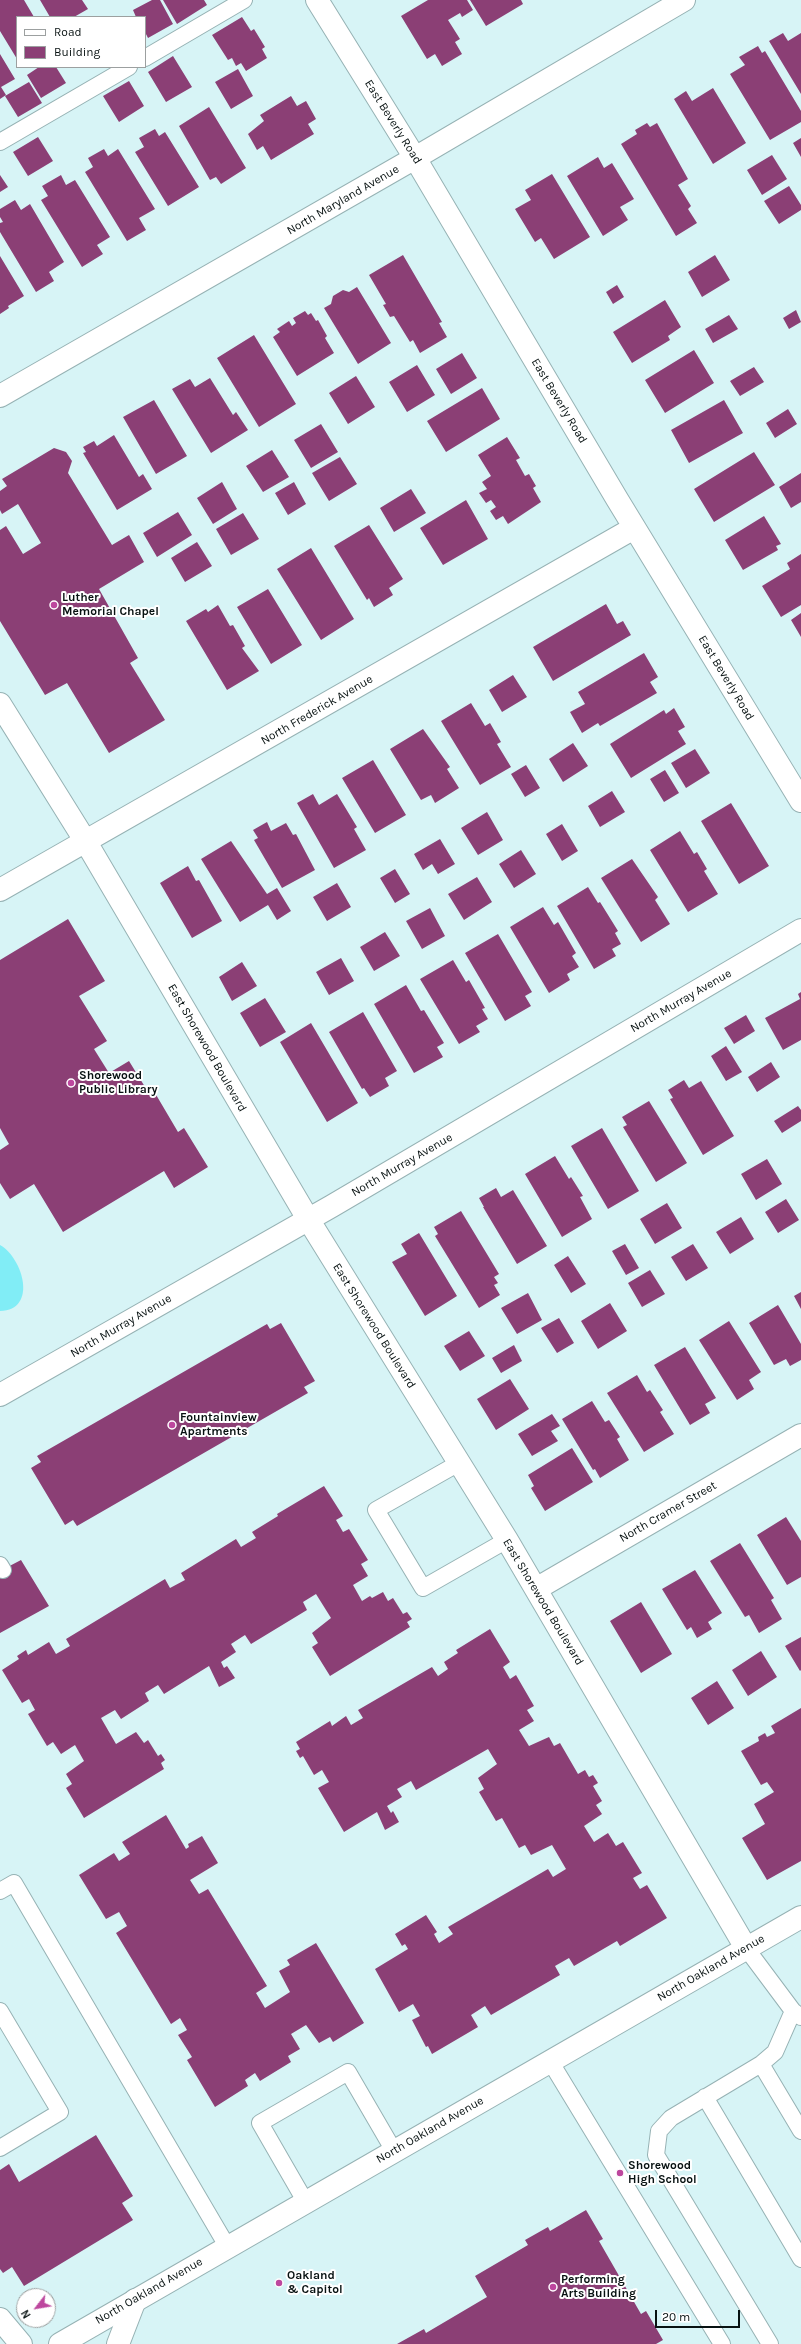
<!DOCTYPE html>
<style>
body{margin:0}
#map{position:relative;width:801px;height:2344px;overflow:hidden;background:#d7f4f6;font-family:Karla,sans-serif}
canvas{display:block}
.legend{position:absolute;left:16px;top:16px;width:130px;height:52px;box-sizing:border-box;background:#fff;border:1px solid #9ca0a0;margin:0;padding:5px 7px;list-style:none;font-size:12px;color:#081212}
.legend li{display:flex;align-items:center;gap:8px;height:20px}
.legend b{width:20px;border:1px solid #9ca0a0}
.north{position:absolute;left:16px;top:2288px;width:40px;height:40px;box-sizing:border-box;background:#fff;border:1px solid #9ca0a0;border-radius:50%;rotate:239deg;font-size:11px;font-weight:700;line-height:16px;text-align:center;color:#081212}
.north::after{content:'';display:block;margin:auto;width:14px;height:18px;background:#bd479e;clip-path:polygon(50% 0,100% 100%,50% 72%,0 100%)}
.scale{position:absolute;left:655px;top:2310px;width:85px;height:18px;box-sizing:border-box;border:2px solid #081212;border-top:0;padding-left:5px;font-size:12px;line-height:14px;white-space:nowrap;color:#081212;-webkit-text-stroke:3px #fff;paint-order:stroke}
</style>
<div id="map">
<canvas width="801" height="2344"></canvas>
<ul class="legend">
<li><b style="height:5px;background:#fff"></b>Road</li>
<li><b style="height:11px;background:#8b3f75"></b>Building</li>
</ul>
<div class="north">N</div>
<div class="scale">20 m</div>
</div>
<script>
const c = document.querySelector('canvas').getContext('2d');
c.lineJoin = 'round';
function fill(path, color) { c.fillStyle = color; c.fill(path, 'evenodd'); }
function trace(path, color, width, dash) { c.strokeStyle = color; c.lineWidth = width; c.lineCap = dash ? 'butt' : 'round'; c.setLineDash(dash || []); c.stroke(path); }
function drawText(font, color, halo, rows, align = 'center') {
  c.font = font + ' Karla,sans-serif'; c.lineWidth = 4; c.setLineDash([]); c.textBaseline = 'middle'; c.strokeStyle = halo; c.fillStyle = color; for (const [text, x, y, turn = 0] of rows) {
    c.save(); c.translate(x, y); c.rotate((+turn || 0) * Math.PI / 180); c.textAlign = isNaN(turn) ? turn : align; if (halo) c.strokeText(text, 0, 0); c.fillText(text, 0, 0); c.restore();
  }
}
fill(new Path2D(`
 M0,1245C23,1258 38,1310 0,1311Z`), '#81edf6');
fill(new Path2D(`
 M0,0H24L34,17H17V59L0,31Z
 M40,0H82L88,9L74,17H50Z
 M152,0H160L173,24L148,38L145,32V17H136L133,10Z
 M163,0H204L207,5L177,24Z
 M428,0H467L473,10L462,17L460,13L448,20L460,39L455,42L462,54L442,66L435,54L427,59L401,16Z
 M470,0H521L523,4L486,26Z
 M242,17L251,31L254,29L265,47L262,49L267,58L246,71L241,63L236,66L232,58L228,60L212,35Z
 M783,33L788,41L801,33V94L769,41Z
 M758,46L762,53L765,51L801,111V122L770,140L730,74L745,65L739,57Z
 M0,54L15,79L1,87L6,95L0,99Z
 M173,56L192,87L166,102L148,72Z
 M39,67H56L66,83L41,98L27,75Z
 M238,69L253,96L231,109L215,82Z
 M129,81L144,106L119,122L103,96Z
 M29,82L42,103L18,117L5,96Z
 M713,88L746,143L713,164L674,99L686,91L692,101Z
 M291,96L297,106L306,101L316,119L308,124L314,134L271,160L263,146L257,150L248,134L264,121L260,115Z
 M209,107L246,168L221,184L216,177L210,180L179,126Z
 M647,123L650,127L657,123L688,179L678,185L691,206L688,209L697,223L676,236L621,144L637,134L635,130Z
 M155,129L159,136L165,132L199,187L168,206L135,152L144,147L139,138Z
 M38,137L53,161L28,176L13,152Z
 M801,138V157L793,143Z
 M104,149L108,156L118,149L155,209L139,218L146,230L127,241L85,172L93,167L88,158Z
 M772,155L787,179L762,195L747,170Z
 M598,157L604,168L612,163L634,199L620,207L628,220L603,236L567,176Z
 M552,174L590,237L554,259L541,238L535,242L515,209L531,200L525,190Z
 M0,175L8,187L0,192Z
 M61,175L66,185L75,180L110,237L97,245L103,254L82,267L41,200L48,196L42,186Z
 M789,186L801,205V210L779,224L764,201Z
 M15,200L21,210L30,204L64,262L49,272L54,281L36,292L0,232V223L3,222L0,217V209Z
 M403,255L442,322L439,323L447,337L420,353L413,340L410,342L394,316L390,317L383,305L386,304L369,275Z
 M715,255L730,280L702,297L688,272Z
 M0,256L24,296L8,306L9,308L0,314Z
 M617,285L624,297L613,304L606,292Z
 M357,287L391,343L358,364L324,308L331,304L333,296L343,290L349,292Z
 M665,300L681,327L668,336L670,340L632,363L613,332Z
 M796,310L801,322L789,329L783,318Z
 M305,311L308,315L311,313L316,321L318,320L327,336L325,338L334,353L297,376L273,337L280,332L277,329L289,321L292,326L296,323L293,318Z
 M729,315L738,329L713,343L705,329Z
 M254,335L296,404L259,427L217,358Z
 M694,350L714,383L665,413L645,380Z
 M462,353L477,378L451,394L436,369Z
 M417,365L435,395L407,412L389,382Z
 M754,367L764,382L740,396L730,381Z
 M356,376L375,407L348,424L329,393Z
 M210,378L233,415L236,412L248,430L211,453L172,389L190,379L195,387Z
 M482,388L500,419L446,452L427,421Z
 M154,400L187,456L156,474L123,417Z
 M724,400L743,433L689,463L671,430Z
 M788,409L797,424L775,438L766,423Z
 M321,424L338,452L311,468L294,440Z
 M114,435L139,477L143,474L152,489L117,510L83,453L86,452L83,447L94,441L97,446Z
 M507,437L520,458L516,460L525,476L529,474L536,486L533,488L541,502L508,524L503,516L496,520L490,511L496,507L491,500L486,503L479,493L487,489L482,482L491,476L478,455Z
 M54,448L66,452L72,461L68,473L112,545L129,535L144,562L99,589L138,658L130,663L165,720L109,753L67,683L45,695L0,621V530L6,526L23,554L41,543L18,504L2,514L0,510V491L7,486L2,479Z
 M272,450L289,477L263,492L246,466Z
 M754,452L775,485L714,522L694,489Z
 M340,457L357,484L329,501L312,473Z
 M801,473V502L791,508L779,487Z
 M222,482L237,509L213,524L197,498Z
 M294,482L306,504L288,515L275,493Z
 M411,489L426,513L394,532L380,508Z
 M466,500L488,539L443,565L420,528Z
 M178,512L192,535L157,557L143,533Z
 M243,513L259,539L231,555L216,529Z
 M764,516L781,544L776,546L778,550L743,570L725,540Z
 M369,525L403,579L389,588L393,595L374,607L369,598L367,600L334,546Z
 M197,542L212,566L185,582L171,558Z
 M311,548L354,619L321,640L277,569Z
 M801,554V605L781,617L762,586L790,569L787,563Z
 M268,589L302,645L271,664L237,607Z
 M606,604L617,624L623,621L631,635L553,681L533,647Z
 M218,605L230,626L233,625L245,646L242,648L259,671L227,690L186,621L206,609L208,612Z
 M801,613V637L791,620Z
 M644,653L658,677L650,682L657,693L600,726L598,723L582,733L570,712L585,704L578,692Z
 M513,675L527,697L502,712L489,690Z
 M471,703L485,726L490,723L501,742L497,744L511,767L480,785L441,721Z
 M674,708L685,727L678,731L686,744L631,778L610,744L664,710L666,714Z
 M423,729L450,767L447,769L459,788L435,803L431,795L421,800L390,749Z
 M573,743L588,766L563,782L549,759Z
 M695,749L710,773L686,788L671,763Z
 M373,760L406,815L375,833L342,778Z
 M526,765L540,788L525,797L511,774Z
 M665,770L679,793L664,802L650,779Z
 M612,791L625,812L600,827L588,806Z
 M313,794L319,805L337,794L357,827L354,829L366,850L334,868L297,803Z
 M731,803L769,866L739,884L701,821Z
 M487,812L503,840L478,855L461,828Z
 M267,822L271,831L286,823L293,835L296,834L315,870L282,888L254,840L258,838L253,830Z
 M562,824L578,851L562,861L546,834Z
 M680,831L694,854L697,852L707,869L704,871L718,894L688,912L650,850Z
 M440,839L455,864L438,874L432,864L423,870L414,854Z
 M231,841L267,894L277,888L291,911L277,920L268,905L240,922L201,859Z
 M521,850L536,874L514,888L499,864Z
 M632,859L658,897L655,900L670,924L641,942L601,878Z
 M188,866L196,881L199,880L222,921L192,938L160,883Z
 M395,869L410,894L395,903L380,878Z
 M477,877L492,902L464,920L448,894Z
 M337,883L351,907L327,921L313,897Z
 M588,887L598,903L600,902L618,931L615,933L621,944L612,949L616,956L594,969L557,906Z
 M543,907L554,925L558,922L576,953L572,956L579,967L567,974L570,980L549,993L510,927Z
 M430,908L445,936L422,949L406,921Z
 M68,919L105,981L79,996L107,1041L94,1049L109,1073L129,1061L150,1095L155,1093L178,1132L184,1128L208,1167L174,1188L164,1171L63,1232L34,1184L10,1199L0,1183V1150L9,1144L0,1128V960Z
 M385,932L400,956L374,971L360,947Z
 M498,934L532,992L525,996L531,1006L505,1021L465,953Z
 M341,958L354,981L329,995L316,972Z
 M453,960L466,982L469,980L485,1008L482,1009L488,1019L476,1026L480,1032L459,1044L420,979Z
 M242,962L257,986L232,1001L219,977Z
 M406,985L421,1011L424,1010L444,1043L437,1047L443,1057L414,1073L374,1004Z
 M801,992V1040L783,1050L765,1018L800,999L798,994Z
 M265,998L286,1032L260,1047L240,1013Z
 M363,1012L397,1071L385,1078L389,1086L370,1097L364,1088L362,1089L329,1032Z
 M746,1015L755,1031L734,1044L724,1028Z
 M311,1023L358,1103L327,1122L280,1042Z
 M726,1046L742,1072L726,1081L711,1056Z
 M771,1062L780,1077L757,1092L748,1077Z
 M684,1080L689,1088L701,1081L734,1136L703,1155L670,1099L673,1098L668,1090Z
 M649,1101L687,1163L656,1182L623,1127L627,1125L622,1117Z
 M798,1106L801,1110V1121L782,1133L774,1121Z
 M602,1128L639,1191L608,1209L571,1146Z
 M555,1156L569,1179L571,1177L583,1196L580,1197L592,1219L562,1237L525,1174Z
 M767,1159L782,1184L756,1200L741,1174Z
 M496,1188L501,1197L513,1190L547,1246L517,1264L483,1207H484L479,1198Z
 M786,1199L799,1220L778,1233L765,1212Z
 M667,1203L682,1228L655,1244L640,1219Z
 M461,1211L499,1274L494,1277L498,1283L494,1285L500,1295L479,1308L435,1236L438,1234L434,1227Z
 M741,1217L754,1239L730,1254L716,1232Z
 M419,1233L457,1296L425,1316L392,1262L407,1254L401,1244Z
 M625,1244L639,1268L626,1275L612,1251Z
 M693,1244L708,1268L686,1281L671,1257Z
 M568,1256L586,1284L571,1293L554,1265Z
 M650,1270L665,1294L642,1307L628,1283Z
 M801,1292V1309L794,1296Z
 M528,1293L542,1320L517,1334L501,1308Z
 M610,1303L627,1331L598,1349L581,1321Z
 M778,1305L801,1344V1360L790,1366L786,1359L774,1365L749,1323Z
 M559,1318L574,1343L557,1353L541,1328Z
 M729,1321L761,1372L749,1380L754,1389L737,1400L699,1340Z
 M281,1323L315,1381L304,1387L308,1393L77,1526L73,1520L65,1525L31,1468L41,1462L37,1456L267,1324L270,1329Z
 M469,1331L485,1356L460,1371L444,1346Z
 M514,1345L522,1361L501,1373L492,1358Z
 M685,1347L716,1398L705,1404L710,1413L690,1425L654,1365Z
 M637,1375L647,1392L650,1390L663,1410L660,1412L674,1434L644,1452L607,1393Z
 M510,1379L529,1409L496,1430L477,1399Z
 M592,1401L605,1422L609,1420L620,1437L617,1439L629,1460L600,1478L595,1469L593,1470L562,1419Z
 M552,1414L560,1426L551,1431L558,1441L532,1456L518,1434Z
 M572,1448L593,1482L545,1511L531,1488L534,1486L528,1475Z
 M324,1486L343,1516L336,1520L343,1532L349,1529L368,1560L361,1564L368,1576L353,1585L362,1601L370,1596L372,1598L383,1592L388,1601L393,1598L403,1614L407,1612L412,1619L407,1622L410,1627L330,1676L312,1647L318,1643L312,1633L331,1618L316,1594L303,1602L307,1610L251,1644L245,1635L231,1644L236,1652L221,1662L224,1668L227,1666L235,1678L219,1687L209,1666L164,1694L158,1685L145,1693L149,1701L121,1719L115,1710L101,1718L116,1744L136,1732L144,1743L148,1740L158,1756L161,1754L165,1760L161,1763L164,1769L84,1818L66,1788L72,1784L66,1774L84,1761L75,1745L61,1754L53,1742L47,1746L28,1714L35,1710L29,1699L22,1703L2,1670L19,1659L17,1656L26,1650L28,1655L49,1642L56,1654L70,1646L66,1639L165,1579L170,1588L185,1580L181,1573L236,1539L241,1547L256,1538L252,1532L278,1516L277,1514Z
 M786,1517L801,1541V1577L787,1585L757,1535Z
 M740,1543L774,1598L771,1600L782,1619L759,1633L749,1615L745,1617L710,1561Z
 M21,1560L49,1606L0,1633V1571Z
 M695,1570L722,1613L708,1622L712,1629L697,1638L691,1627L687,1630L662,1589Z
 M641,1602L672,1654L641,1673L610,1621Z
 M490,1629L510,1662L503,1667L510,1679L516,1675L534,1706L527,1710L534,1721L519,1730L529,1746L549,1737L554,1746L560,1743L578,1774L585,1770L589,1777L593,1775L598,1783L593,1786L602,1801L596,1805L602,1814L584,1826L594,1842L608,1833L616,1846L623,1842L642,1873L633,1878L640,1889L647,1885L667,1918L620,1946L617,1941L574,1966L569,1958L555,1966L560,1975L491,2015L485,2006L471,2015L478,2027L432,2054L428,2046L426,2047L412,2020L420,2016L413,2004L399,2012L375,1969L408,1949L405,1944L402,1946L395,1934L426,1915L437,1932L434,1934L439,1943L453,1934L448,1927L548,1869L553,1877L566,1869L552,1845L531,1855L525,1845L519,1848L502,1818L496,1821L479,1792L484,1789L478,1778L497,1764L488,1749L416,1790L411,1781L397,1789L402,1797L387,1806L391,1813L393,1811L399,1822L385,1830L377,1812L344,1832L318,1788L329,1782L322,1770L314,1775L303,1756L300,1758L296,1751L300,1749L296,1742L330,1721L332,1726L346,1716L351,1725L363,1718L358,1710L432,1667L438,1676L448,1669L444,1662L458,1653L456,1650Z
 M801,1637V1670L800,1671L785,1646Z
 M761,1651L777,1677L748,1696L732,1670Z
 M717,1681L734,1708L708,1725L691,1698Z
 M801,1708V1861L767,1880L742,1838L765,1824L754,1804L774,1792L767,1782L761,1785L741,1751L759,1741L758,1737L765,1733L767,1737L775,1733L771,1726Z
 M166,1815L186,1849L189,1847L188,1844L202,1836L218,1863L190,1880L199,1894L208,1889L267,1986L256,1993L265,2008L290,1992L279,1971L290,1965L287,1960L316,1943L364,2023L333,2042L330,2037L319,2043L306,2025L291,2034L300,2049L288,2056L291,2062L260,2081L255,2073L245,2080L248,2086L215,2107L187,2060L192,2057L178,2035L187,2030L180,2018L171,2024L116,1933L127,1926L119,1912L106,1919L79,1875L114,1853L119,1861L130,1854L122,1842Z
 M96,2135L133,2196L122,2203L133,2220L24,2286L12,2267L3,2273L0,2269V2170L9,2164L19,2182Z
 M586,2210L603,2239L599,2241L641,2314L646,2311L663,2340L656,2344H397L424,2329L426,2333L487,2297L475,2276L528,2245L525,2240L548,2227L550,2231Z`), '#8b3f75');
const service = new Path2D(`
 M145,58L244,0
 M0,142L129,67
 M459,1463L376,1510L423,1588L507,1540
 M0,1565L3,1570
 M0,1891L14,1883L227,2246
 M746,1948L793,2011L801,2017
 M0,2011L60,2112L0,2148
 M550,2061L722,2344
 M761,2064L801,2131
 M705,2097L801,2259
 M305,2201L260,2123L348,2072L394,2151
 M770,2344L656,2155L659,2131L671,2118L761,2064L775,2052L793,2011`);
const minor = new Path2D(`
 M317,0L415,158L617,499L801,801
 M0,704L86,842L308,1219L507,1540L746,1948
 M0,890L634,528
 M0,1395L332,1206L801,930
 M536,1589L801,1435`);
const tertiary = new Path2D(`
 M0,396L415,158L684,0`);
const secondary = new Path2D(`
 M60,2344L801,1917`);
const primary = new Path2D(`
 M0,2319L21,2344
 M118,2344L135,2300`);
trace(service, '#96b2b4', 18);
trace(minor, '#96b2b4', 24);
trace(tertiary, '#96b2b4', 24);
trace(secondary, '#96b2b4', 24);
trace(primary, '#96b2b4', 24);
trace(service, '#fff', 16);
trace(minor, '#fff', 22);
trace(tertiary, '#fff', 22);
trace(secondary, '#fff', 22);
trace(primary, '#fff', 22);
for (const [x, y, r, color] of [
 [54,605,4,"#bd479e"],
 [71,1083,4,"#bd479e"],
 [172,1425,4,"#bd479e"],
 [620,2173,4,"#bd479e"],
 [279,2283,4,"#bd479e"],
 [553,2287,4,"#bd479e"]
]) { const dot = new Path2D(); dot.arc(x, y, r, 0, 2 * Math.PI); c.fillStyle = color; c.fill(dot); trace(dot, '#fff', 1.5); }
drawText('12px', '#081212', '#fff', [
 ["East Beverly Road",393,122,58],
 ["North Maryland Avenue",343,200,-30],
 ["East Beverly Road",559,401,59],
 ["East Beverly Road",726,678,59],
 ["North Frederick Avenue",317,710,-30],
 ["North Murray Avenue",681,1001,-30],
 ["East Shorewood Boulevard",207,1048,60],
 ["North Murray Avenue",402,1165,-30],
 ["North Murray Avenue",121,1326,-30],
 ["East Shorewood Boulevard",374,1326,58],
 ["North Cramer Street",668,1512,-30],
 ["East Shorewood Boulevard",543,1602,59],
 ["North Oakland Avenue",711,1968,-30],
 ["North Oakland Avenue",430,2130,-30],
 ["North Oakland Avenue",149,2291,-30]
]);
drawText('bold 12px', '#081212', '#fff', [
 ["Luther",62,598],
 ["Memorial Chapel",62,612],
 ["Shorewood",79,1076],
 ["Public Library",79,1090],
 ["Fountainview",180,1418],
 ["Apartments",180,1432],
 ["Shorewood",628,2166],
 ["High School",628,2180],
 ["Oakland",287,2276],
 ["& Capitol",287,2290],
 ["Performing",561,2280],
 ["Arts Building",561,2294]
], 'left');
</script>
